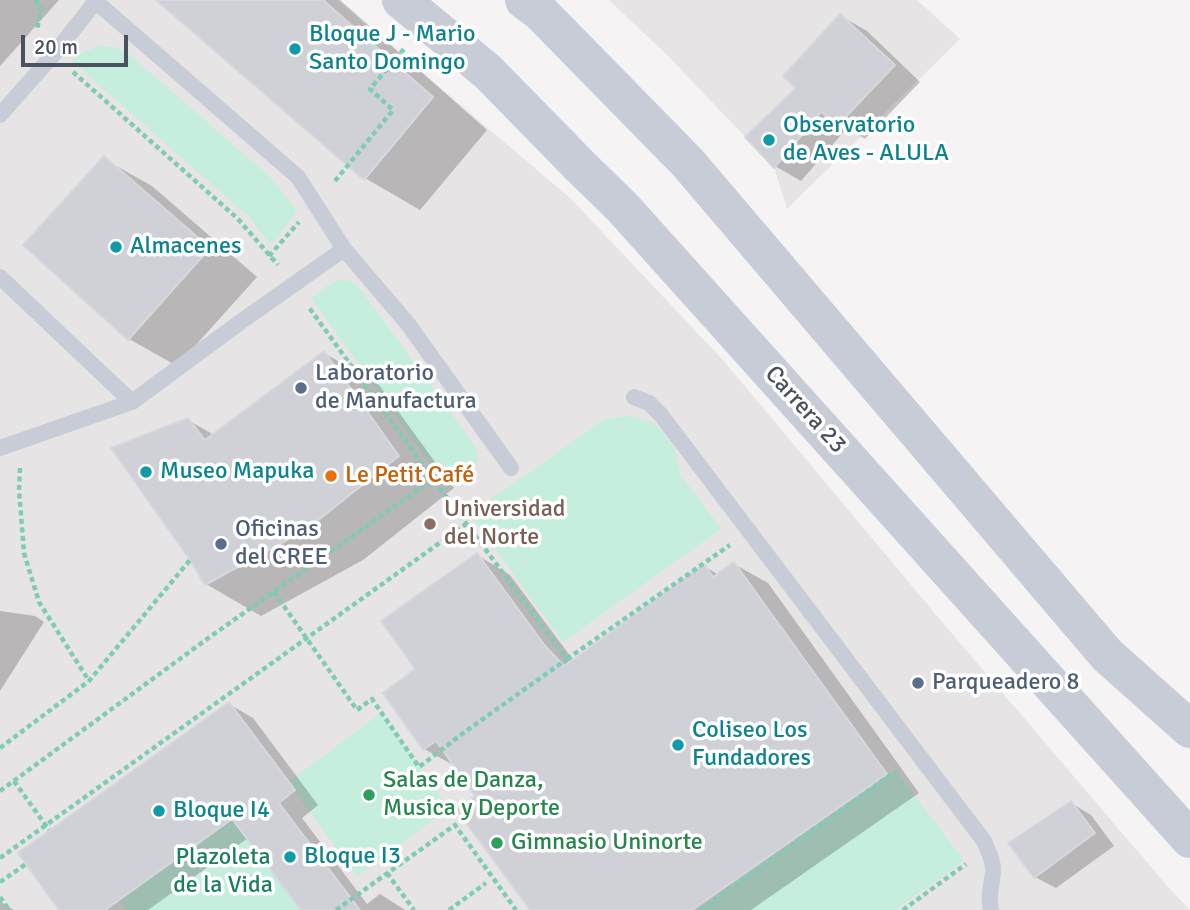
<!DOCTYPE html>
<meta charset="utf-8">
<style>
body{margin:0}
#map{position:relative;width:1190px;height:910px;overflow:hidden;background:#f5f3f3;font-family:Signika,sans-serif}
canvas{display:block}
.scale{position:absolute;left:21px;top:35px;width:107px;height:32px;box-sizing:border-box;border:4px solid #4b525f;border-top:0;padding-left:9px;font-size:21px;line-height:24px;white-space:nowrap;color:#4b525f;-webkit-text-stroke:5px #fff;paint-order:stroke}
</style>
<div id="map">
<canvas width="1190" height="910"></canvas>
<div class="scale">20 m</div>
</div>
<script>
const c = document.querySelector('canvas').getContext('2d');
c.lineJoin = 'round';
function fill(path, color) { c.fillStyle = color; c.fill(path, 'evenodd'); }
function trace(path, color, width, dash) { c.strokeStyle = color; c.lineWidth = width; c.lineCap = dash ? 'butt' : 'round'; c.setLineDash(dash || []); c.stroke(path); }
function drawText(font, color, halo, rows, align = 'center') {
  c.font = font + ' Signika,sans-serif'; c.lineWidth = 7; c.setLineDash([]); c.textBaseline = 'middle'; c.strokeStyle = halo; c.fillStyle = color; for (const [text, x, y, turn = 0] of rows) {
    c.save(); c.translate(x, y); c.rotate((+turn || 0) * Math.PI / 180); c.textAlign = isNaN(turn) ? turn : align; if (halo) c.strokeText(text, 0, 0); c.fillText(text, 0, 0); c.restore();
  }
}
fill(new Path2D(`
 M0,0H337L570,198L722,359L948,629L1169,888L1190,910H0Z
 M609,0H917L960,39L787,209L774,167L668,56Z`), '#e6e4e4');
fill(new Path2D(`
 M101,45L116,48L126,52L268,175L297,211L271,245L249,217L72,61L78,54Z
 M340,280L350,281L360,289L475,446L478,457L476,465L447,487L311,298L330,284Z
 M630,416L654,423L674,447L680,474L721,529L563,642L470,514L605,419Z
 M381,713L449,808L357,876L288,782Z
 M896,771L964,861L895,910H700Z
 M232,819L301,910H126L119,900Z`), '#c5eedd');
fill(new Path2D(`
 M0,0H59L0,66Z
 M158,0H340L487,130L420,210L365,178Z
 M841,16L867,31L920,82L865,139L847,128L801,181L775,166L799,88Z
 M104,159L152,186L257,277L177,366L129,339Z
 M324,353L379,385L454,488L363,560L261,616L206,584L188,420L214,435Z
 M477,555L510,575L574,661L704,566L719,575L734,564L768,583L919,793L751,910H532L478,796L457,767L424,749L417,670Z
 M0,611L35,616L44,622L0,691Z
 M229,704L253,718L318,805L302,818L367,904L380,894L405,910H303L248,838L148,910H62Z
 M1071,803L1091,815L1114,846L1056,888L1035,877Z
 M0,901L9,907L14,910H0Z`), '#0003');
const building = new Path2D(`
 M156,0H323L433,97L364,180Z
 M840,14L895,65L838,125L821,112L774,168L745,137L796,88L783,76Z
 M104,156L210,248L128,340L23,245Z
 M324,351L399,456L307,529L205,585L190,560L111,448L188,418L205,440Z
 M477,553L546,647L564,666L704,564L713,577L734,562L887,774L692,910H530L456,809L475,796L436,741L423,750L383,693L415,669L381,621Z
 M229,702L295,790L279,803L360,910H301L232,819L105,910H59L18,853Z
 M1071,801L1095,833L1034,878L1008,843Z`);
fill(building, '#d0d1d6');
trace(building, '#d7d8dd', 2);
trace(new Path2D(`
 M35,0L41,6L37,31
 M73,72L238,219L278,265
 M335,181L393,110L370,89L404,49
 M269,256L299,222
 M20,468L19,490L24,553L39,602L89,681
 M274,592L357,710L372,699L419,767L462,734L567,659L433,479L308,306
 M567,659L730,545
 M0,748L89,681L190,560
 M14,781L49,830
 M0,791L207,639L433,479
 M0,858L466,524
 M387,873L414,910
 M0,882L26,864
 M0,897L9,910
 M336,910L455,825L516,910
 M449,910L486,883
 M700,910L896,771V770
 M903,910L966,864`), '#7fcbb4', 4.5, [5, 3.5]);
trace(new Path2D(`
 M94,0L298,177L344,249L408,324L511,468
 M0,115L54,54L96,1
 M0,277L132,402
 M634,397L649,403L661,415L984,841C988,851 993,859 993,869C993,885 987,892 991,910
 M0,448L132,402L239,323L344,249`), '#c7ccd6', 16);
trace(new Path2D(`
 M401,0L488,72L579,165L623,208L1190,839
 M524,0L540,12L688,163L1107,655L1190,729`), '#c7ccd6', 38);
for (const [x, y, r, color] of [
 [295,49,7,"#0f9aa8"],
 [769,140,7,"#0f9aa8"],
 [116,247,7,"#0f9aa8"],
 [301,388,7,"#5c6f8a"],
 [146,472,7,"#0f9aa8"],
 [331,476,7,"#e8710a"],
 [430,524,7,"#8d6e63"],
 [221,544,7,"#5c6f8a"],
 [918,683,7,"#5c6f8a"],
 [678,745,7,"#0f9aa8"],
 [369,795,7,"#2e9e5b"],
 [159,811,7,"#0f9aa8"],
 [497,843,7,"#2e9e5b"],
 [290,857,7,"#0f9aa8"]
]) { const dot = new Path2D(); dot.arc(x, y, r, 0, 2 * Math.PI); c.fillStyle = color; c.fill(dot); trace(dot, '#fff', 2.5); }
drawText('24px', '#0d838f', '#fff', [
 ["Bloque J - Mario",309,35],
 ["Santo Domingo",309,63],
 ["Observatorio",783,126],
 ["de Aves - ALULA",783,154],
 ["Almacenes",130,247],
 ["Museo Mapuka",160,472],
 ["Coliseo Los",692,731],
 ["Fundadores",692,759],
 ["Bloque I4",173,811],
 ["Bloque I3",304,857]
], 'left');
drawText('24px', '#4e5e75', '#fff', [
 ["Laboratorio",315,374],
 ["de Manufactura",315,402],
 ["Oficinas",235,530],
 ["del CREE",235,558],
 ["Parqueadero 8",932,683]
], 'left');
drawText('24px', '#4b525f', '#fff', [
 ["Carrera 23",805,410,48]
]);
drawText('24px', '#c56008', '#fff', [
 ["Le Petit Café",345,476]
], 'left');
drawText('24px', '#785e54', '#fff', [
 ["Universidad",444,510],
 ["del Norte",444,538]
], 'left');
drawText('24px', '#27864d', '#fff', [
 ["Salas de Danza,",383,781],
 ["Musica y Deporte",383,809],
 ["Gimnasio Uninorte",511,843]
], 'left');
drawText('24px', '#1d7f61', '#fff', [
 ["Plazoleta",223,858],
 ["de la Vida",223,886]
]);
</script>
